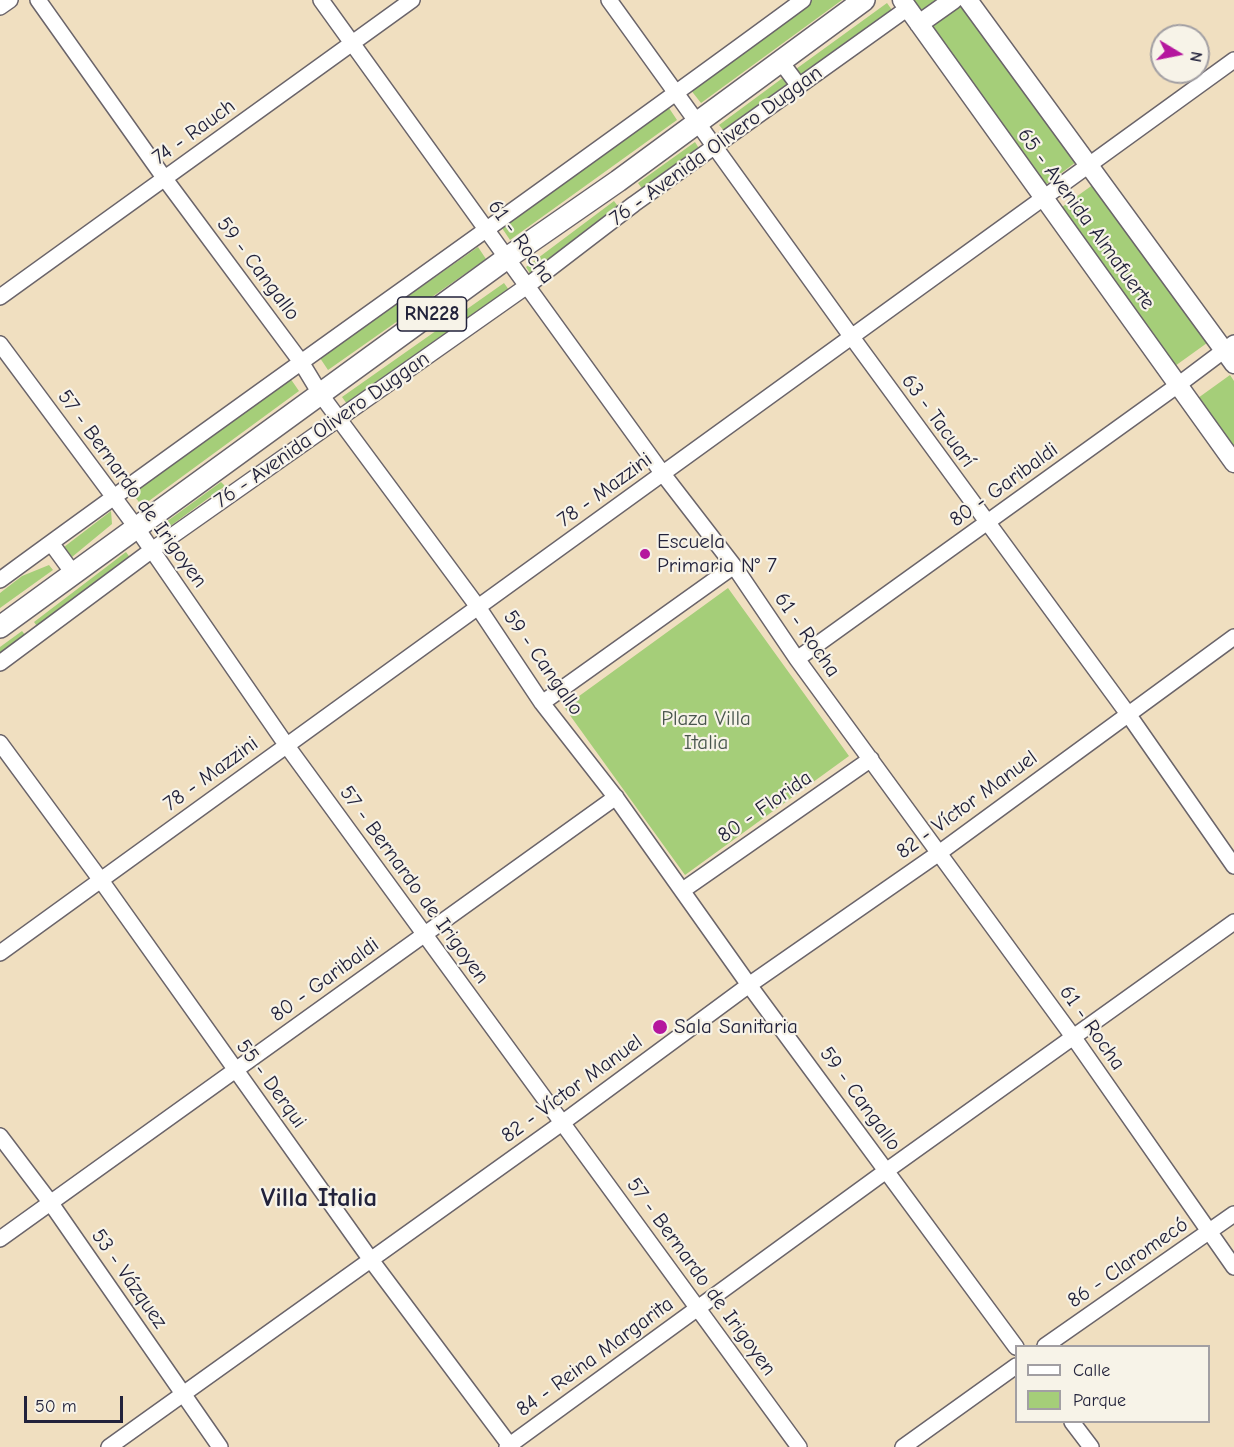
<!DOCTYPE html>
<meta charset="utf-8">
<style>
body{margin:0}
#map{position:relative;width:1234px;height:1447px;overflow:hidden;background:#f0dfc0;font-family:"Comic Neue",sans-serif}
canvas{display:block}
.legend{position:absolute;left:1015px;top:1345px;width:195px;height:78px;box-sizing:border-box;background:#f7f3e8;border:2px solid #a29fa3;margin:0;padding:8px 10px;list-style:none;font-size:18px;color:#22223b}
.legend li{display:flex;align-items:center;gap:12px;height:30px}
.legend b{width:30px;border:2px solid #a29fa3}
.north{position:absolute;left:1150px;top:24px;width:60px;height:60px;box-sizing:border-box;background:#f7f3e8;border:2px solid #a29fa3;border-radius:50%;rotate:100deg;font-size:16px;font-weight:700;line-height:24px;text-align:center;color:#22223b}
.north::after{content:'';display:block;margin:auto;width:21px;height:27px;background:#b5179e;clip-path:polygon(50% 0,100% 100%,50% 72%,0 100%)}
.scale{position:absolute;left:24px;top:1396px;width:99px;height:27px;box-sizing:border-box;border:3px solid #22223b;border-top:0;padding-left:8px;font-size:18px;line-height:21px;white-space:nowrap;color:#22223b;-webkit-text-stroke:4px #f7f3e8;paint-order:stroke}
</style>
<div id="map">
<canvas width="1234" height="1447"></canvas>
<ul class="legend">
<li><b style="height:8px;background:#fff"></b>Calle</li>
<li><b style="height:16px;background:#a5ce79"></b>Parque</li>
</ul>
<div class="north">N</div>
<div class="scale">50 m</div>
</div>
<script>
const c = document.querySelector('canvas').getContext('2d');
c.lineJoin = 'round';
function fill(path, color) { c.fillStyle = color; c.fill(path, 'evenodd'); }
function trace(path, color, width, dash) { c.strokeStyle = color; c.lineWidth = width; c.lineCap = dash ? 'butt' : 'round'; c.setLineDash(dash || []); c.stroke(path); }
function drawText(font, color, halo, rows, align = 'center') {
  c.font = font + ' "Comic Neue",sans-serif'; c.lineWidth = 4.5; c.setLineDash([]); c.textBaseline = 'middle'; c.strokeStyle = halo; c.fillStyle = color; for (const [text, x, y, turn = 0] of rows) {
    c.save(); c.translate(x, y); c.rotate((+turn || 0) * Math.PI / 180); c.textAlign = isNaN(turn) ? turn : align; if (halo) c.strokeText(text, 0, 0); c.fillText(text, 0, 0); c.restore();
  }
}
fill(new Path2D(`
 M811,0H842L701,103L690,89Z
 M913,0H937L921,12Z
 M887,3L892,10L801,76L796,69Z
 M962,4L1076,162L1044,186L930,26Z
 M784,77L789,85L725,132L719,125Z
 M669,108L677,120L510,240L502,228Z
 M695,142L700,150L643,190L638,183Z
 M1094,184L1207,343L1175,366L1062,207Z
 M614,201L620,209L531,275L526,267Z
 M478,247L486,259L328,370L320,358Z
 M504,283L509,290L347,404L342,397Z
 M1230,375L1234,381V449L1198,398Z
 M290,378L299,391L142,506L132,493Z
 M221,482L225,486L169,527L166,522Z
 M111,511L112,524L72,557L64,547Z
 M126,552L131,559L39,629L34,622Z
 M49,565L53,570L0,608V593L22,576Z
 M728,588L849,756L685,875L564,707Z
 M22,631L26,636L0,655V647Z`), '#a5ce79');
const minor = new Path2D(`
 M38,0L165,179L301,362L321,395L478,607L542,703L617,799L749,985L1016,1347
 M321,0L527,286L663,474L734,566L797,659L1074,1038L1234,1267
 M609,0L851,336L1128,714L1234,866
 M0,7L10,0
 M781,62L799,86
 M0,297L412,0
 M0,344L136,527L287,746L799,1447
 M51,543L73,573
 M0,580C266,385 537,196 803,0
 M797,659L1178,385L1234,343
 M0,663L152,550L527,286L634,204L908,8
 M542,703L734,566
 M0,743L100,879L371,1260L511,1447
 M683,890L871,759
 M0,953L1234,60
 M0,1136L50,1202L220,1447
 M0,1239L616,797
 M1045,1346L1234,1214
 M1072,1422L1091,1447
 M109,1447L562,1123L749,985L939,853L1234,637
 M507,1447L886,1171L1234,922
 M903,1447L1016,1366`);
const major = new Path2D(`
 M902,0L1234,463
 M968,0L1234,364
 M919,24L953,0`);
const highway = new Path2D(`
 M0,627L507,258L618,181L864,0`);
trace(minor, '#6a646a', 18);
trace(major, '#6a646a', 21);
trace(highway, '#6a646a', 24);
trace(minor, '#fff', 15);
trace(major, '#fff', 18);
trace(highway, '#fff', 21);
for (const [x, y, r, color] of [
 [645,554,6,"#b5179e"],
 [660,1027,8,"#b5179e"]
]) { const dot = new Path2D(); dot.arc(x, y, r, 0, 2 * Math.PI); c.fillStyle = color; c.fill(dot); trace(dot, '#f7f3e8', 2); }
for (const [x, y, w] of [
 [432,314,69]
]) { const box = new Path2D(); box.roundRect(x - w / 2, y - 17, w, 34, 4.5); c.fillStyle = '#f7f3e8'; c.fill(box); trace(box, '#22223b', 1.5); }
drawText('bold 20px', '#22223b', null, [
 ["RN228",432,314]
]);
drawText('21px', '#22223b', '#f7f3e8', [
 ["74 - Rauch",194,132,-36],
 ["76 - Avenida Olivero Duggan",716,146,-36],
 ["65 - Avenida Almafuerte",1086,219,54],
 ["61 - Rocha",521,242,54],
 ["59 - Cangallo",258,269,53],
 ["63 - Tacuarí",938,421,54],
 ["76 - Avenida Olivero Duggan",322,430,-35],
 ["80 - Garibaldi",1004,485,-36],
 ["57 - Bernardo de Irigoyen",132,489,54],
 ["78 - Mazzini",605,490,-36],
 ["61 - Rocha",807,635,55],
 ["59 - Cangallo",543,663,55],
 ["78 - Mazzini",211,774,-36],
 ["82 - Víctor Manuel",967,805,-36],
 ["80 - Florida",765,807,-35],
 ["57 - Bernardo de Irigoyen",414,885,54],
 ["80 - Garibaldi",325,980,-36],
 ["61 - Rocha",1092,1028,55],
 ["55 - Derqui",271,1084,54],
 ["82 - Víctor Manuel",572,1089,-36],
 ["59 - Cangallo",860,1099,54],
 ["86 - Claromecó",1128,1263,-35],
 ["57 - Bernardo de Irigoyen",701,1277,54],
 ["53 - Vázquez",129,1279,55],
 ["84 - Reina Margarita",595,1357,-36]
]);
drawText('21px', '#22223b', '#f7f3e8', [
 ["Escuela",657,542],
 ["Primaria N° 7",657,566],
 ["Sala Sanitaria",674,1027]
], 'left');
drawText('21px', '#49564e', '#f7f3e8', [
 ["Plaza Villa",706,719],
 ["Italia",706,743]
]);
drawText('bold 27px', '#22223b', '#f7f3e8', [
 ["Villa Italia",319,1198]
]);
</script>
